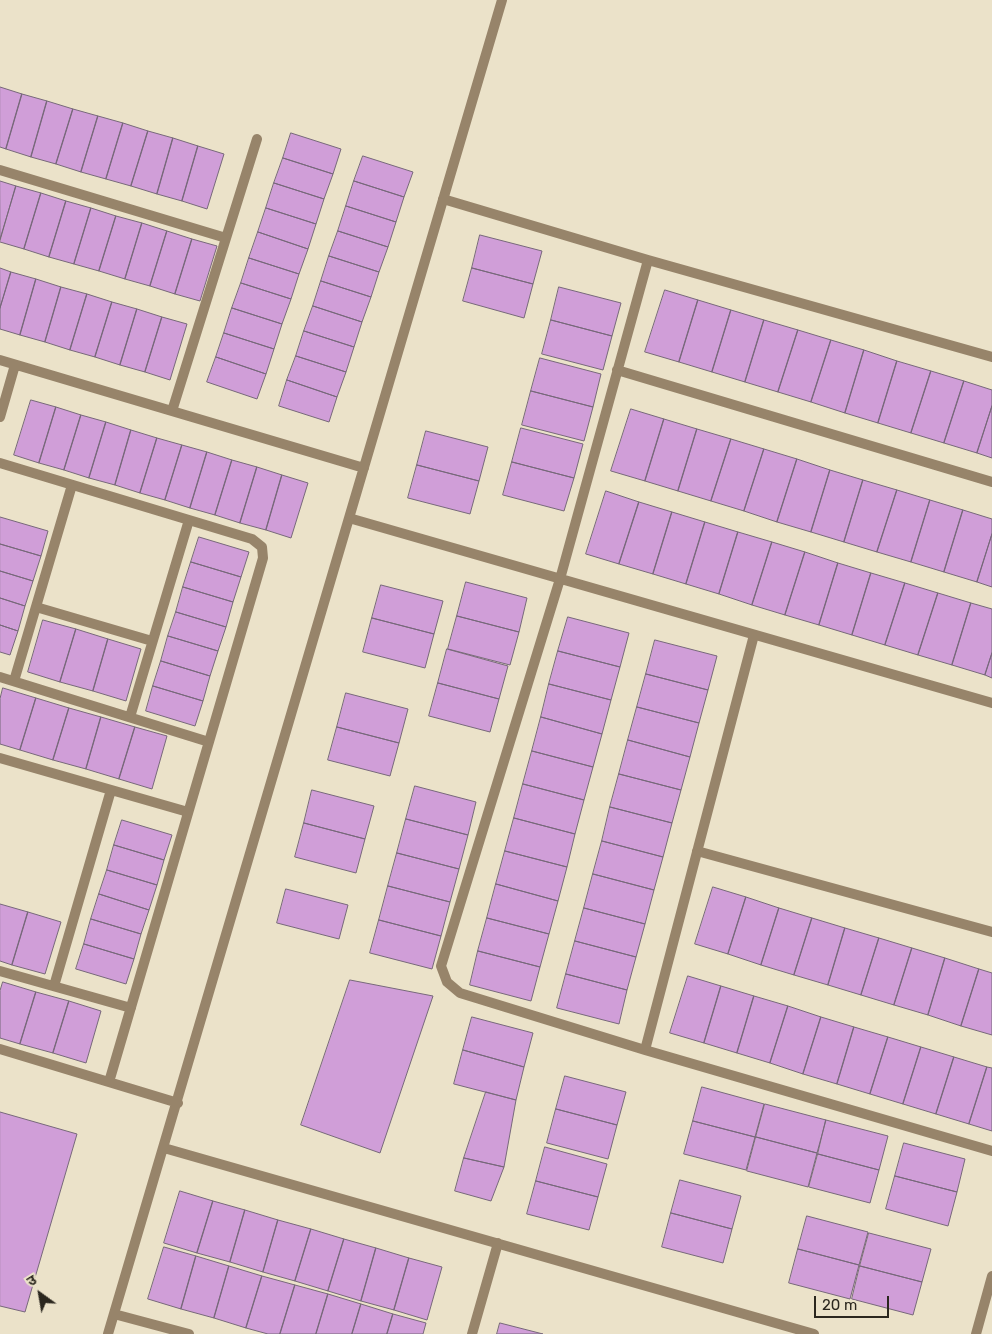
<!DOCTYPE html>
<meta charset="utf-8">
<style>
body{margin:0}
#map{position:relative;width:992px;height:1334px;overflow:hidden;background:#ebe2c9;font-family:Rubik,"Noto Sans Devanagari",sans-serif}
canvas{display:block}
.north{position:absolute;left:15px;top:1269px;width:50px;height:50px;-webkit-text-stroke:4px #ebe2c9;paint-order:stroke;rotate:328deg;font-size:14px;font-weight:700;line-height:20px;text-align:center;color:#2b271e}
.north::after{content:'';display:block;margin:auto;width:18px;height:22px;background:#2b271e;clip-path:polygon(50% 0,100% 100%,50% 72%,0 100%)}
.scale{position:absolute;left:814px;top:1296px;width:75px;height:22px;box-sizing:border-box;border:2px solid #2b271e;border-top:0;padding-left:6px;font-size:15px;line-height:18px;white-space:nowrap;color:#2b271e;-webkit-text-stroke:4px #ebe2c9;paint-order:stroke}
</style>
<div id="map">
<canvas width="992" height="1334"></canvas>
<div class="north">उ</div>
<div class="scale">20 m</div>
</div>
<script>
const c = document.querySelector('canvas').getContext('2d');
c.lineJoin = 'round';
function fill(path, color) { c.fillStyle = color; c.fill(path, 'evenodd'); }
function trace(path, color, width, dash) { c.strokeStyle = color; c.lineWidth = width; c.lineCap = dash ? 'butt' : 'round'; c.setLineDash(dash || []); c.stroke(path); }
const building = new Path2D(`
 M0,87L22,94L6,149L0,147Z
 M22,94L47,101L31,157L6,149Z
 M47,101L73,109L56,164L31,157Z
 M73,109L98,116L81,172L56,164Z
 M98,116L123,123L106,179L81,172Z
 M123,123L148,131L131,186L106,179Z
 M148,131L173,138L157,194L131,186Z
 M291,133L341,149L333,174L283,158Z
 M173,138L198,146L182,201L157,194Z
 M198,146L224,154L207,209L182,201Z
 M363,156L413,172L404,197L354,181Z
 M283,158L333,174L324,199L274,183Z
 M0,181L16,186L0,239Z
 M354,181L404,197L396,222L346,206Z
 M274,183L324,199L316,224L266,208Z
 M16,186L41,193L24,249L0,242Z
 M41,193L66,201L49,257L24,249Z
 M66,201L91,208L74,264L49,257Z
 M346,206L396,222L388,247L338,231Z
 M91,208L116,216L99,271L74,264Z
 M266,208L316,224L308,249L258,232Z
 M116,216L142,223L125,279L99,271Z
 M142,223L167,231L150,286L125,279Z
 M167,231L192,239L175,294L150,286Z
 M338,231L388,247L379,272L329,256Z
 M258,232L308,249L299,274L249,258Z
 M480,235L542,251L533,284L472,268Z
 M192,239L217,246L200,301L175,294Z
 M329,256L379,272L371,297L321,281Z
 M249,258L299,274L291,299L241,283Z
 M0,268L11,272L0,308Z
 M472,268L533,284L524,318L463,301Z
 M11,272L36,279L20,335L0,329V308Z
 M36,279L61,287L45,342L20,335Z
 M321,281L371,297L362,322L313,306Z
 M241,283L291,299L282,324L232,308Z
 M61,287L87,294L70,350L45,342Z
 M559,287L621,303L612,336L551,320Z
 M665,290L698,300L679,362L645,352Z
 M87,294L112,302L95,357L70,350Z
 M698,300L731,310L712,372L679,362Z
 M112,302L137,309L120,365L95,357Z
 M313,306L362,322L354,347L304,331Z
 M232,308L282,324L274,349L224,333Z
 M137,309L162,317L145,372L120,365Z
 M731,310L764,320L745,382L712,372Z
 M162,317L187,324L170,380L145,372Z
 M551,320L612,336L603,370L542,354Z
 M764,320L798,330L778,392L745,382Z
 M798,330L831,340L811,402L778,392Z
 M304,331L354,347L346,372L296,356Z
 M224,333L274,349L266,374L216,357Z
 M831,340L864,350L845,413L811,402Z
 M864,350L897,361L878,423L845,413Z
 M296,356L346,372L337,397L287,380Z
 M216,357L266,374L257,399L207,382Z
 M540,358L601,374L593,407L531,391Z
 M897,361L931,371L911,433L878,423Z
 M931,371L964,381L944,443L911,433Z
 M287,380L337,397L329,422L279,406Z
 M964,381L992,390V406L977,453L944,443Z
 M531,391L593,407L584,441L522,425Z
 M31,400L56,407L39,463L14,455Z
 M992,406V458L977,453Z
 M56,407L81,415L64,470L39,463Z
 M631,409L664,419L645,481L611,471Z
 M81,415L106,422L89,478L64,470Z
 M664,419L697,429L678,491L645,481Z
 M106,422L131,430L115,485L89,478Z
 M521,428L583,444L574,478L512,462Z
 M697,429L731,439L711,501L678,491Z
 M131,430L157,438L140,493L115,485Z
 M426,431L488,447L479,481L417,465Z
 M157,438L182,445L165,500L140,493Z
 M731,439L764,449L744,511L711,501Z
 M182,445L207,452L190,508L165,500Z
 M764,449L797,459L777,522L744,511Z
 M207,452L232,460L215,515L190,508Z
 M797,459L830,470L811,532L777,522Z
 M232,460L257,467L240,523L215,515Z
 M512,462L574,478L564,511L503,495Z
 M417,465L479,481L470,514L408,498Z
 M257,467L282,475L266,530L240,523Z
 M830,470L863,480L844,542L811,532Z
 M282,475L308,483L291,538L266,530Z
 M863,480L897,490L877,552L844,542Z
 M897,490L930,500L911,562L877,552Z
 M606,491L639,502L619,564L586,554Z
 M930,500L963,510L944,572L911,562Z
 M639,502L672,512L653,574L619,564Z
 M963,510L992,519V534L977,582L944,572Z
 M672,512L705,522L686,584L653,574Z
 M0,517L48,531L41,556L0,544Z
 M705,522L738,532L719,594L686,584Z
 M738,532L772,542L752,605L719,594Z
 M992,534V587L977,582Z
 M199,537L249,552L241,577L191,562Z
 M772,542L805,552L785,615L752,605Z
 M0,544L41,556L33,581L0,571Z
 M805,552L838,563L819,625L785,615Z
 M191,562L241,577L233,602L183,587Z
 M838,563L871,573L852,635L819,625Z
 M0,571L33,581L25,606L0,598Z
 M871,573L905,583L885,645L852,635Z
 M466,582L527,598L519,632L457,616Z
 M905,583L938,593L918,655L885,645Z
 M381,585L443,601L434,634L372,618Z
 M183,587L233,602L226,627L176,612Z
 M938,593L971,603L952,665L918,655Z
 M0,598L25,606L18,631L0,625Z
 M971,603L992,609V653L985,675L952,665Z
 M176,612L226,627L218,651L168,636Z
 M457,616L519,632L510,665L448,649Z
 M568,617L629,633L620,667L558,651Z
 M372,618L434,634L425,668L363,652Z
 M43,620L76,629L60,682L28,672Z
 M0,625L18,631L10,655L0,652Z
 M76,629L108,639L93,691L60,682Z
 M168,636L218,651L210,676L161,661Z
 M108,639L141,649L126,701L93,691Z
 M655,640L717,656L708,690L646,674Z
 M447,649L508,666L499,699L438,683Z
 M558,651L620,667L611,700L549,684Z
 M992,653V678L985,675Z
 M161,661L210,676L203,701L153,686Z
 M646,674L708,690L699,723L637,707Z
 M438,683L499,699L490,732L429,716Z
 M549,684L611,700L602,734L541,717Z
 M153,686L203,701L195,726L146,711Z
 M3,688L36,698L20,750L0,744V699Z
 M346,693L408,709L399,743L337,727Z
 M36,698L69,708L53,760L20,750Z
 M637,707L699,723L690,757L628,740Z
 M69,708L101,717L86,769L53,760Z
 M101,717L135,727L119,779L86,769Z
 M541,717L602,734L593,767L532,751Z
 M135,727L167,736L152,789L119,779Z
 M337,727L399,743L390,776L328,760Z
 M628,740L690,757L681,790L619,774Z
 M532,751L593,767L584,800L523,784Z
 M619,774L681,790L672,823L610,807Z
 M523,784L584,800L575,834L514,818Z
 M415,786L476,802L468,835L406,819Z
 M312,790L374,806L365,839L304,823Z
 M610,807L672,823L663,857L602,841Z
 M514,818L575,834L567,867L505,851Z
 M406,819L468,835L459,869L397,853Z
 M122,820L172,835L164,860L114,845Z
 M304,823L365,839L356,873L295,857Z
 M602,841L663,857L654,890L593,874Z
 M114,845L164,860L157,885L107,870Z
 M505,851L567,867L558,901L496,884Z
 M397,853L459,869L450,902L388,886Z
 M107,870L157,885L149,910L99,894Z
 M593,874L654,890L645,924L584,908Z
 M496,884L558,901L549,934L487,918Z
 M388,886L450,902L441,936L379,920Z
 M713,887L746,897L728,954L695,944Z
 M286,889L348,905L339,939L277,923Z
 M99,894L149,910L141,934L91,919Z
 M746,897L779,908L761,965L728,954Z
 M0,904L28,912L12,965L0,961Z
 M584,908L645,924L636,957L575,941Z
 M779,908L812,918L794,975L761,965Z
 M28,912L61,922L45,974L12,965Z
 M487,918L549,934L540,967L478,951Z
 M812,918L845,928L828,985L794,975Z
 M91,919L141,934L134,959L84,944Z
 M379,920L441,936L432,969L370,953Z
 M845,928L879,938L861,995L828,985Z
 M879,938L912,948L894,1005L861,995Z
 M575,941L636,957L627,990L566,974Z
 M84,944L134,959L126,984L76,969Z
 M912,948L945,958L928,1015L894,1005Z
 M478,951L540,967L531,1001L470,985Z
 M945,958L979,969L961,1026L928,1015Z
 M979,969L992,973V1035L961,1026Z
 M566,974L627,990L619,1024L557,1008Z
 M688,976L721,986L704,1043L670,1033Z
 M350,980L433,996L380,1153L301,1125Z
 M3,982L36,992L20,1044L0,1038V991Z
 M721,986L754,996L737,1053L704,1043Z
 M36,992L69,1001L53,1053L20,1044Z
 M754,996L788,1006L770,1063L737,1053Z
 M69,1001L101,1011L86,1063L53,1053Z
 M788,1006L821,1017L803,1074L770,1063Z
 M472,1017L533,1033L524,1067L463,1050Z
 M821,1017L854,1027L837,1084L803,1074Z
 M854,1027L888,1037L870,1094L837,1084Z
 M888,1037L921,1047L903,1104L870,1094Z
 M921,1047L954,1057L936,1114L903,1104Z
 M463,1050L524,1067L516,1100L454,1084Z
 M954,1057L987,1067L969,1124L936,1114Z
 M987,1067L992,1068V1131L969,1124Z
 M565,1076L626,1092L617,1125L556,1109Z
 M702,1087L764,1104L755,1137L693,1121Z
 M486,1092L516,1100L504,1167L464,1158Z
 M765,1104L826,1120L817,1153L756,1137Z
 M556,1109L617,1125L608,1159L547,1143Z
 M0,1112L77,1134L25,1312L0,1306Z
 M826,1120L888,1136L879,1170L818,1154Z
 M693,1121L755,1137L746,1170L684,1154Z
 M756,1137L817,1153L808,1187L747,1171Z
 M904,1143L965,1159L957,1192L895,1176Z
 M545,1147L607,1164L598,1197L536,1181Z
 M818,1154L879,1170L870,1203L809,1187Z
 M464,1158L504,1167L491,1201L455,1191Z
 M895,1176L957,1192L948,1226L886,1209Z
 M680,1180L741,1196L732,1229L671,1213Z
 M536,1181L598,1197L589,1230L527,1214Z
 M180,1191L213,1201L197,1253L164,1243Z
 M213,1201L245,1210L230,1262L197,1253Z
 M245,1210L278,1220L263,1272L230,1262Z
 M671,1213L732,1229L723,1263L662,1247Z
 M807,1216L868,1232L859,1265L798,1249Z
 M278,1220L311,1229L295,1281L263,1272Z
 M311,1229L344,1239L328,1291L295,1281Z
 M869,1233L931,1249L922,1282L860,1266Z
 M344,1239L376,1248L361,1301L328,1291Z
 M164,1247L196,1256L181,1309L148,1299Z
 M376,1248L409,1258L394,1310L361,1301Z
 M798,1249L859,1265L850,1299L789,1283Z
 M196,1256L229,1266L214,1318L181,1309Z
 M409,1258L442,1267L427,1320L394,1310Z
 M229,1266L262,1276L246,1328L214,1318Z
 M860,1266L922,1282L913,1315L852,1299Z
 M262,1276L295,1285L280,1334H268L246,1328Z
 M295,1285L328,1294L316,1334H280Z
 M328,1294L361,1304L352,1334H316Z
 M361,1304L393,1314L387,1334H352Z
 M393,1314L426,1323L423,1334H387Z
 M500,1323L543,1334H497Z`);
fill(building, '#d09ed8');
trace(building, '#77687a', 1);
trace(new Path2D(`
 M0,170L226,238
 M443,199L648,260L992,357
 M648,260L560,579L441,966L447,982L460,993L645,1050L992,1151
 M0,360L364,468
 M617,370L992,482
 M172,411L257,139
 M0,417L15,365
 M0,463L252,539L262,547L263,558L109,1082
 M349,518L992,703
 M36,607L152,641
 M0,677L209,742
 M14,681L72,485
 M130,717L189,520
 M0,758L188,812
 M697,851L992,932
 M0,971L131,1008
 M54,986L111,790
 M0,1049L178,1103
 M645,1050L754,635
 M164,1148L814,1334
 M114,1314L189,1334
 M108,1334L502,0
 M472,1334L498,1243
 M976,1334L992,1276`), '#97846a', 10);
</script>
